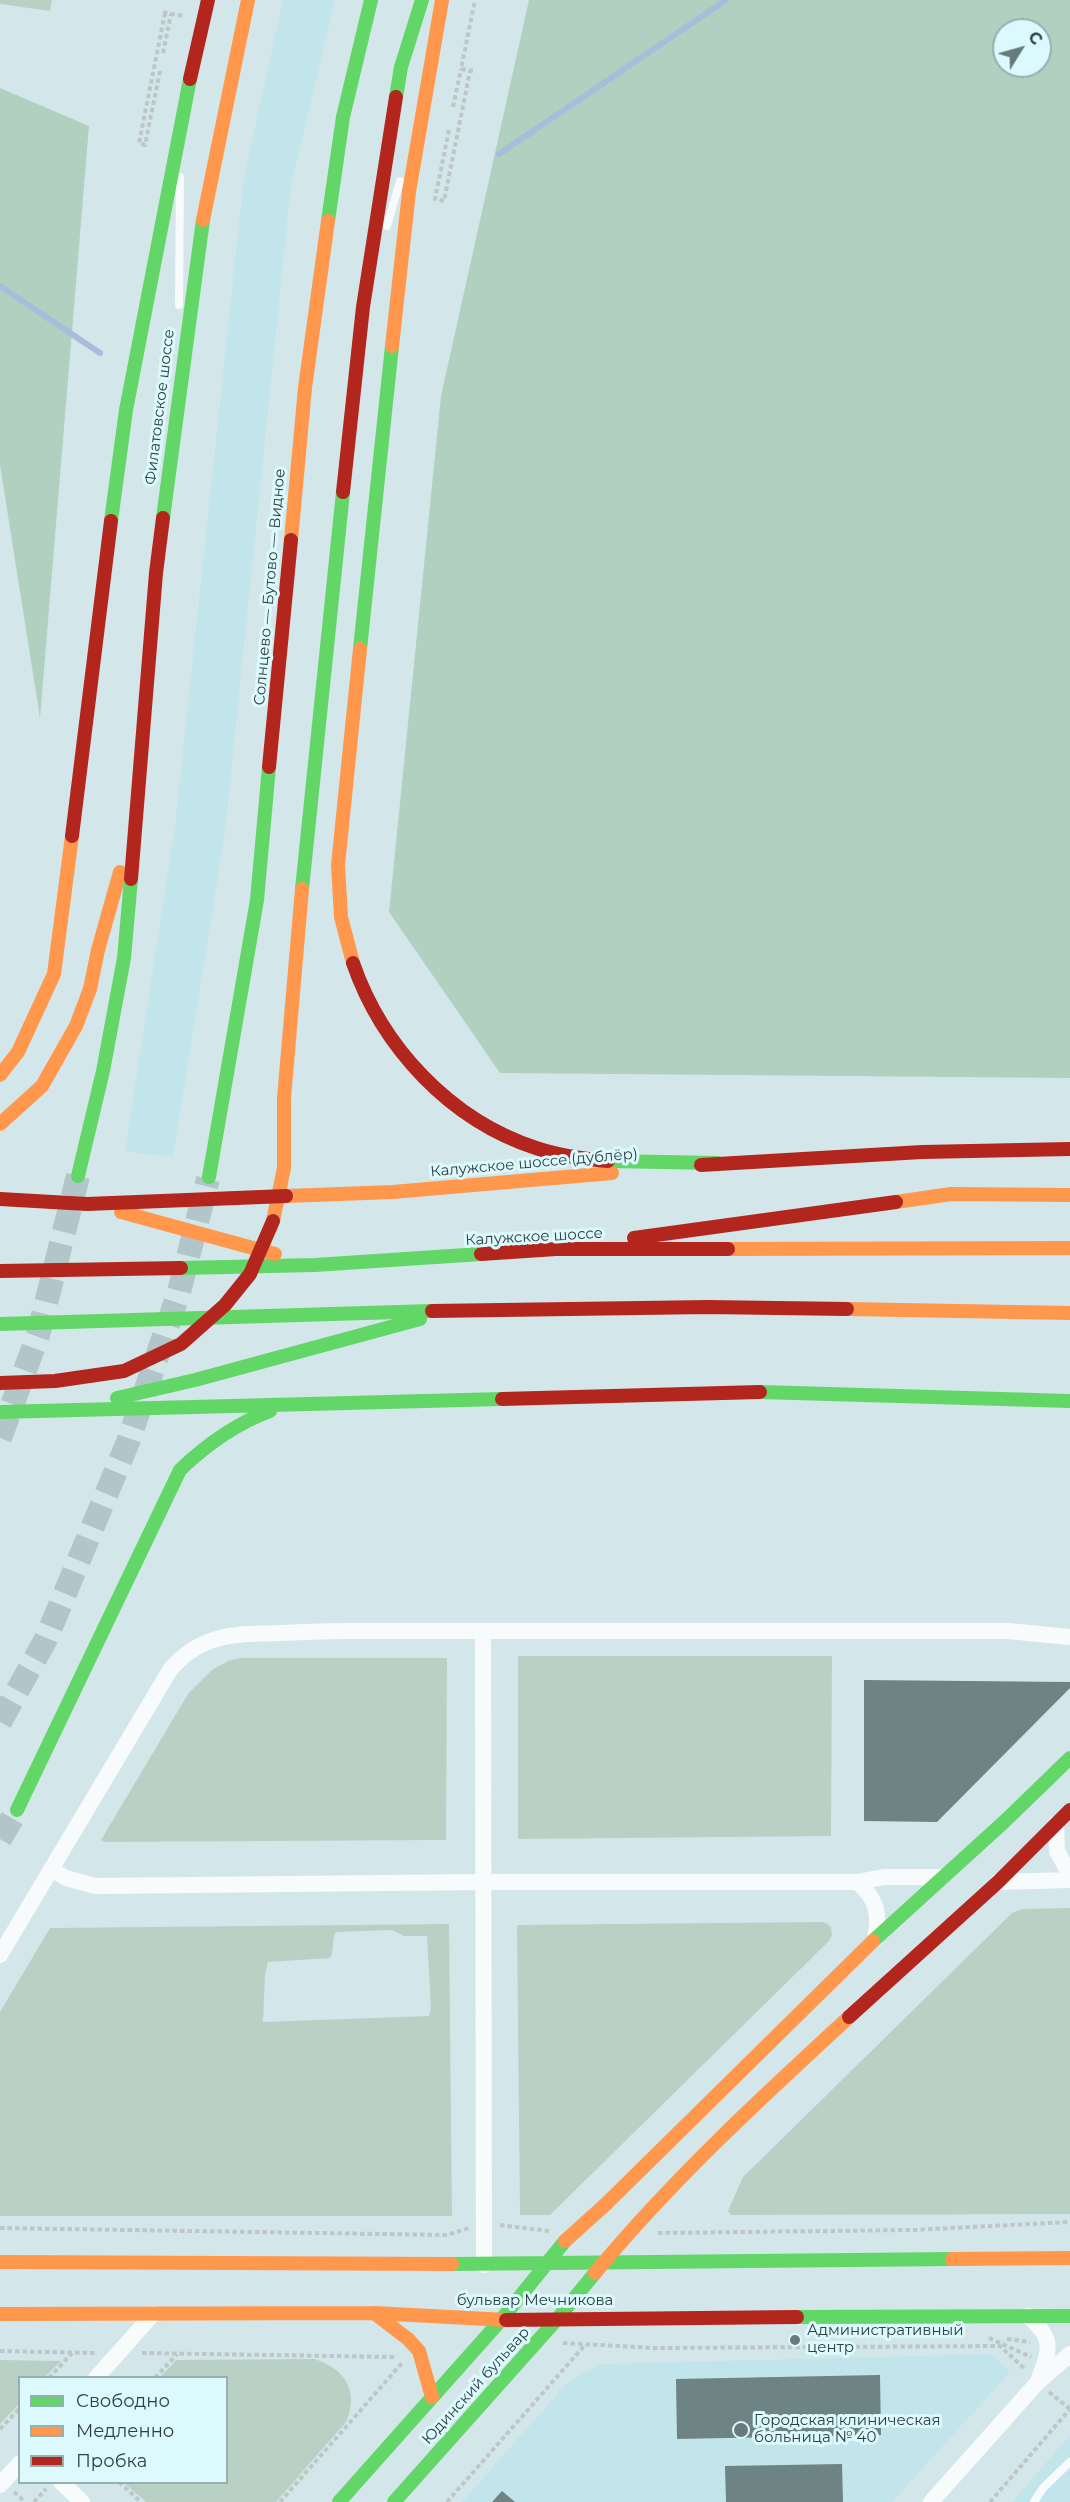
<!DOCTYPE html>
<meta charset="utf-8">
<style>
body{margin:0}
#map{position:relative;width:1070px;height:2502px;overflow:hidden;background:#d3e7ea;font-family:Montserrat,sans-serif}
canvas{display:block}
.legend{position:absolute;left:18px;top:2376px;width:210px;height:108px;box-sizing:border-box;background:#dcfafe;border:2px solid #97afb2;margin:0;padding:8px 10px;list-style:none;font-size:18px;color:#303f41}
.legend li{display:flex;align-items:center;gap:12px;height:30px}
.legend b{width:30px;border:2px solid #97afb2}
.north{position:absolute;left:992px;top:18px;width:60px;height:60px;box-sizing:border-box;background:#dcfafe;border:2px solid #97afb2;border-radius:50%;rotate:53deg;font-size:16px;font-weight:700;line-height:24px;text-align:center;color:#303f41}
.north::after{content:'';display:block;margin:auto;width:21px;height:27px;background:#697a7c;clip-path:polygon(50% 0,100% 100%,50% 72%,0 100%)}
</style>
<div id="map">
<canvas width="1070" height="2502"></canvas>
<ul class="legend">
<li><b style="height:8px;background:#63d668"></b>Свободно</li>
<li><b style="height:8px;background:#ff974d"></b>Медленно</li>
<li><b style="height:8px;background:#b3261e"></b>Пробка</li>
</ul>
<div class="north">С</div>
</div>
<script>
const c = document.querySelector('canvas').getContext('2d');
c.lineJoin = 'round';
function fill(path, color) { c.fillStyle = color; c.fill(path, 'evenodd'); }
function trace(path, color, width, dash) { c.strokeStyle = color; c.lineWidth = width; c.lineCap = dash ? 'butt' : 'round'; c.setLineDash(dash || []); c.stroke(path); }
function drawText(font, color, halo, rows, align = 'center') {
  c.font = font + ' Montserrat,sans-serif'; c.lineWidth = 6; c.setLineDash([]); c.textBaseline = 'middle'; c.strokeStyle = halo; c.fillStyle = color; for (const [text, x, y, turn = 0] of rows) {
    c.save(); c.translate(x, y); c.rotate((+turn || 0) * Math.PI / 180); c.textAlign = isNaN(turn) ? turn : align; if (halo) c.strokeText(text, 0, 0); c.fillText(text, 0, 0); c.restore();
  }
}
fill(new Path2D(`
 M283,0H335L291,185L225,832L173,1156L153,1155L125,1151L175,826L244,177Z
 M992,2354L1010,2372L892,2502H462L568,2382L600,2364Z
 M1070,2435V2502H1012Z`), '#c2e5eb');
fill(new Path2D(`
 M0,0H52L50,11L0,4Z
 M518,1656H832L831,1836L518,1839Z
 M241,1658H447L446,1840L106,1842L101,1840L188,1694L212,1670L228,1661Z
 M1070,1908V2214L731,2215L728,2211L743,2177L1012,1913L1022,1909Z
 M822,1922L826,1923L831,1927L832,1935L829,1941L550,2215H520L517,1925Z
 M449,1924L452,2216H0V2012L50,1928ZM392,1930L404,1936H427L431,2008L429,2016L263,2022L265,1975L268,1962L330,1958C335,1950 331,1940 336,1932Z
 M314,2359C344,2368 360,2391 346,2422L276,2502H146L124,2483L226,2482V2378L160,2377L176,2360Z
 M0,2360L61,2361L45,2377L20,2378L19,2404L0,2424Z`), '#b9d1c5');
fill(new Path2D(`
 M529,0H1070V1078L500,1073L389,912L441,396ZM1004,30H1040V66H1004Z
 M0,88L89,126L40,718L0,465Z`), '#b2d0c0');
trace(new Path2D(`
 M499,154L726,0
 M0,286L100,353`), '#a9bdda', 6);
fill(new Path2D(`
 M864,1680L1070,1682V1688L937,1822L864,1821Z
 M880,2375L881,2435L677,2439L676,2379Z
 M842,2464L843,2502H726L725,2466Z
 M502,2491L515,2502H492Z`), '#6e8383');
trace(new Path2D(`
 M0,1438L38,1335L78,1176
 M0,1722L46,1639L128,1442L179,1292L208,1179
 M0,1839L17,1810`), '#b2c5c8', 24, [24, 12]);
trace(new Path2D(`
 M163,12L183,16
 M163,53L171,14
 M160,71L145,145L139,143L165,13
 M473,71L461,69L475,0
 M453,107L461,69
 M449,130L435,199L444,201L470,71
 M500,2225L549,2231
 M0,2228L447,2235L469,2228
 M658,2233L911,2230L1070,2222
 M989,2338L1031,2357
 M1007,2339L1030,2342
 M563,2343L655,2348L1000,2346L1026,2370
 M0,2351L95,2353
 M142,2353L395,2357
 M49,2378L72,2353
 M155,2378L177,2354
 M1049,2392L1070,2409
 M0,2429L20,2408
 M119,2482L141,2502
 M14,2492L25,2502
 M34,2502L46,2489
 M280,2502L402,2363
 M447,2502L585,2345
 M990,2502L1070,2409`), '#bec6c7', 4, [4.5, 3]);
trace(new Path2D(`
 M387,226L400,181
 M179,305L180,177
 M1034,2502L1043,2488L1070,2462`), '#f8fbfc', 8);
trace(new Path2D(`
 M483,1631L484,2265
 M1056,1824L1057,1851L1070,1875
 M51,1869L66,1878L95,1886L482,1882H857L884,1877H942
 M857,1882C877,1898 880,1915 875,1939
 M998,1882L1070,1880
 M0,1955L170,1670C201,1633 236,1634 280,1633C304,1632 327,1631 350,1631H1008L1070,1637
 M1028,2316C1055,2339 1050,2350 1038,2381
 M96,2378L153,2314
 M61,2482L82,2502
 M0,2485L20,2463
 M931,2502L1038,2382L1070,2354`), '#f8fbfc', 16);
trace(new Path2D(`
 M396,97L401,67L422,0
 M328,221L343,117L371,0
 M163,518L203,220
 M111,521L126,410L190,79
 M360,649L392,346
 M302,889L343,492
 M608,1161L717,1163
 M78,1176L103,1071L124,958L131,879
 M209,1177L257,900L269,767
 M181,1268L315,1265L481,1254
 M0,1324L432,1311
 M760,1392L1070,1401
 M117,1398L195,1380L420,1319
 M0,1412L502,1399
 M17,1810L180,1470C207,1444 235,1424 270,1411
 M873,1941L1005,1821L1070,1758
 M452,2264L952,2259
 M797,2317L1070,2316
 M339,2502L501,2320L565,2241
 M394,2502L558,2318L595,2273`), '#63d668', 14);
trace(new Path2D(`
 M203,220L248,0
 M392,346L409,192L442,0
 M291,540L305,388L328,221
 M353,963L341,917L338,865L360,649
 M0,1075L18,1052L54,974L72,836
 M0,1124L42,1086L76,1026L90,989L98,950L120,872
 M286,1196L393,1192L612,1173
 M896,1202L951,1194L1070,1195
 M121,1212L275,1254
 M273,1221L284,1168V1098L302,889
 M728,1249L1070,1248
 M847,1309L1070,1313
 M565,2241L606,2204L873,1941
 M952,2259L1070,2258
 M0,2262L452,2264
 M595,2273C671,2181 761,2098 849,2017
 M374,2313L408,2339L419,2351L432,2397
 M0,2314L374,2313L506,2320`), '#ff974d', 14);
trace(new Path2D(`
 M190,79L208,0
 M343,492L363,307L396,97
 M269,767L291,540
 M72,836L111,521
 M131,879L156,573L163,518
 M353,963C382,1047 450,1120 536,1148C559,1156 583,1159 608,1161
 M701,1165L922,1152L1070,1149
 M0,1199L87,1204L286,1196
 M634,1238L896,1202
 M481,1254L556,1249H728
 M0,1271L181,1268
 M432,1311L708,1307L847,1309
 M0,1383L55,1381L124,1371L181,1344L225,1305L250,1274L273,1221
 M502,1399L760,1392
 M849,2017L998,1882L1070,1810
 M506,2320L797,2317`), '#b3261e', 14);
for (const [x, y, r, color] of [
 [795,2340,6,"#697a7c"],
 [741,2430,8,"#697a7c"]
]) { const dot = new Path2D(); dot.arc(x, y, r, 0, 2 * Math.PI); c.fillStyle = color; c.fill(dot); trace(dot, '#dcfafe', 2); }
drawText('15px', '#303f41', '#dcfafe', [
 ["Филатовское шоссе",160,407,-83],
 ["Солнцево — Бутово — Видное",270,587,-85],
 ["Калужское шоссе (дублёр)",534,1163,-5],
 ["Калужское шоссе",534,1237,-3],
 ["бульвар Мечникова",535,2301],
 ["Юдинский бульвар",476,2386,-48]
]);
drawText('15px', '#303f41', '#dcfafe', [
 ["Административный",807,2331],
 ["центр",807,2348],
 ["Городская клиническая",754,2421],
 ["больница № 40",754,2438]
], 'left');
</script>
